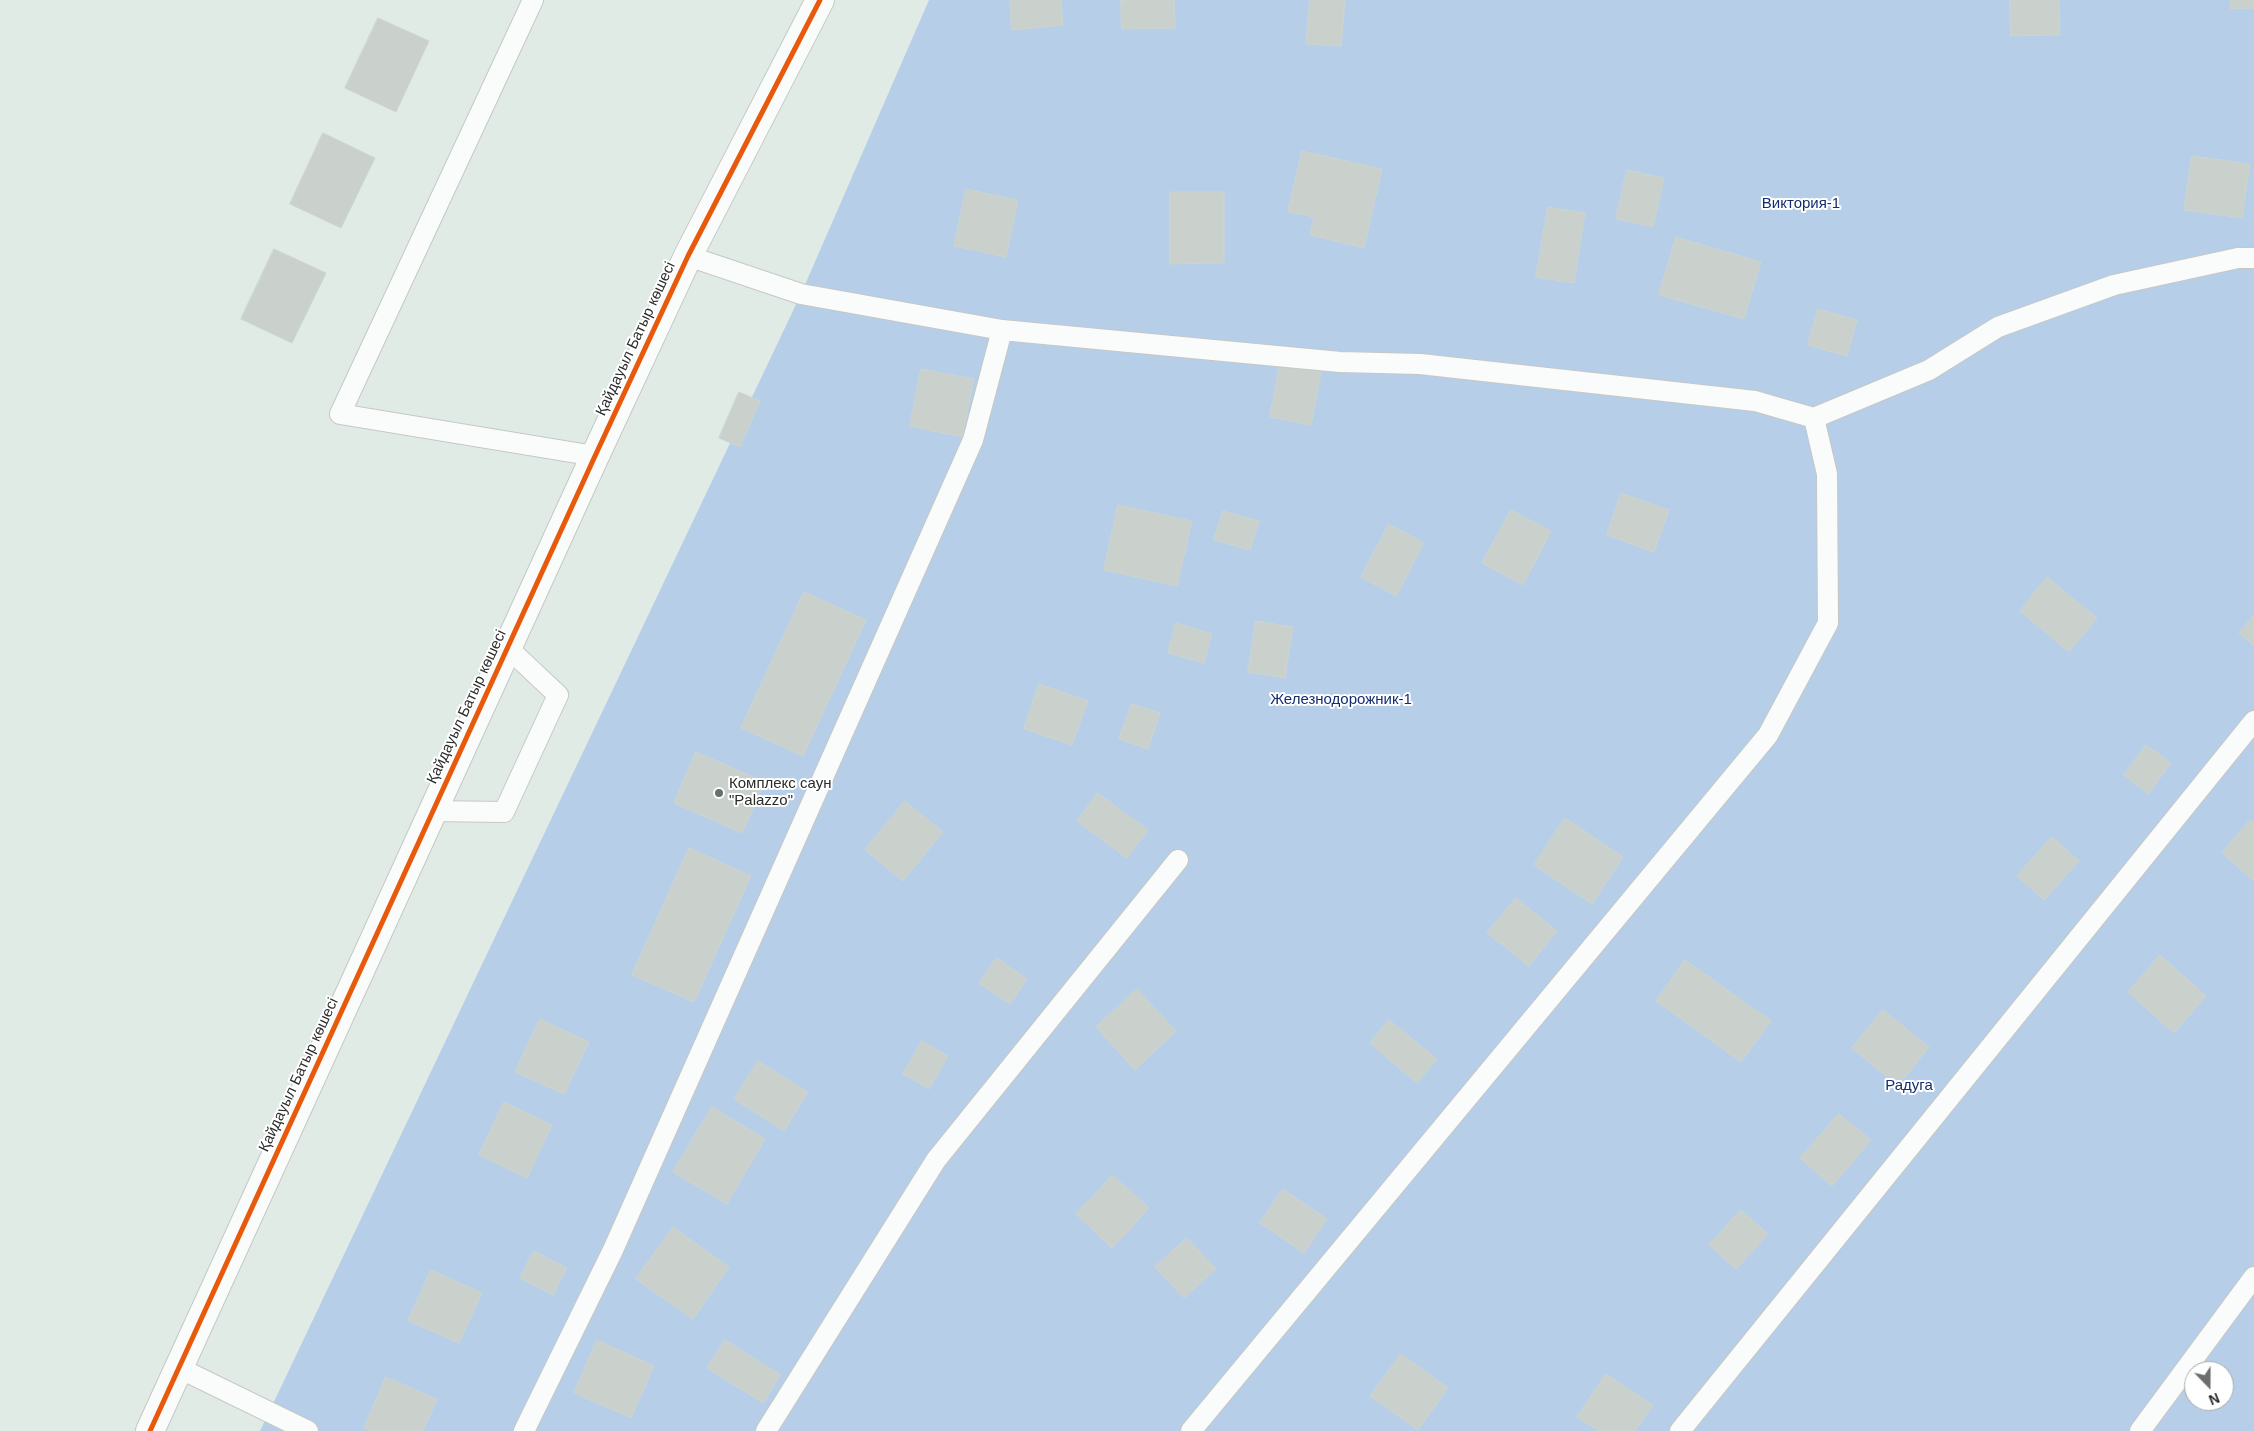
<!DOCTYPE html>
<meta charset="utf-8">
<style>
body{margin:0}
#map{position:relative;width:2254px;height:1431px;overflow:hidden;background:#e0ebe5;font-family:Helvetica,sans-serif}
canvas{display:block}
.north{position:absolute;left:2184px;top:1361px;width:50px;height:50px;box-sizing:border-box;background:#fff;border:1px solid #aaa;border-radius:50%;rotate:158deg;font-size:14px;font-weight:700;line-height:20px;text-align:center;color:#2b2b2b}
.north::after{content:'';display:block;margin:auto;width:18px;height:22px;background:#6a6e6c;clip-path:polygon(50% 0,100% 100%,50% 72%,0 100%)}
</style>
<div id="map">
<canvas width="2254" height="1431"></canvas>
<div class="north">N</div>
</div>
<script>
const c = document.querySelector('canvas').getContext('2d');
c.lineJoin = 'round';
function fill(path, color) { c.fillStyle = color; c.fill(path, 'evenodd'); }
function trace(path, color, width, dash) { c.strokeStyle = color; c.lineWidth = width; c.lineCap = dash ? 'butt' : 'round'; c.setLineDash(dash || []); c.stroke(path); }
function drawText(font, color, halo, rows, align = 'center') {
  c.font = font + ' Helvetica,sans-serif'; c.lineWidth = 4; c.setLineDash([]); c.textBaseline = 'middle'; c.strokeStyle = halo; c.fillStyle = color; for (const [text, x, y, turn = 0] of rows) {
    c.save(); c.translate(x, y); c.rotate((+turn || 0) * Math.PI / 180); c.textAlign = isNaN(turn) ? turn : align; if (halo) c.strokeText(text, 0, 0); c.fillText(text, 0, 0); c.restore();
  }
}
fill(new Path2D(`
 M929,0H2254V1431H260L801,294ZM2194,1371H2224V1401H2194Z`), '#b6cee8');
const building = new Path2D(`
 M1010,0H1061L1063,25L1012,30Z
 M1121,0H1174L1175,28L1122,29Z
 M1310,0H1345L1341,46L1306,44Z
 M2010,0H2059L2060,35L2011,36Z
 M2231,0H2254V8L2231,9Z
 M378,18L429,41L396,112L345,88Z
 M323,133L375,158L341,228L290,204Z
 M1302,151L1382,169L1364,248L1310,235L1314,217L1288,212Z
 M2192,156L2250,164L2242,218L2184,210Z
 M1627,170L1664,178L1653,227L1616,219Z
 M966,189L1018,200L1006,257L954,246Z
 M1170,192H1224V263L1170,264Z
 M1548,207L1585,213L1574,283L1536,277Z
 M1676,237L1761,262L1744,319L1659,295Z
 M274,249L326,273L292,343L241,319Z
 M1818,309L1857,320L1847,356L1808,345Z
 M1280,364L1321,373L1311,425L1270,417Z
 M921,369L974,379L962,437L910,426Z
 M739,392L760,401L740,447L719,438Z
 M1621,493L1669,510L1654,552L1607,535Z
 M1118,505L1192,521L1177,586L1104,570Z
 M1511,510L1551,531L1523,585L1482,563Z
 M1223,511L1259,521L1250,550L1214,540Z
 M1389,524L1424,543L1396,596L1361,577Z
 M2047,577L2097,618L2069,652L2020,611Z
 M804,592L866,620L803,756L741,728Z
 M2254,615V646L2239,633Z
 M1256,621L1293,627L1285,678L1248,672Z
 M1176,623L1212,634L1204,663L1168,653Z
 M1039,684L1088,701L1072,745L1024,729Z
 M1132,704L1160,713L1148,749L1119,739Z
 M2146,745L2171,763L2148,794L2124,775Z
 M696,752L765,782L742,833L674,803Z
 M1098,793L1148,830L1127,858L1077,821Z
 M905,801L943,832L903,881L865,850Z
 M1565,818L1623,857L1592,904L1534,865Z
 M2250,820L2254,824V881L2222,853Z
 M2052,837L2079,861L2044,900L2017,876Z
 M689,848L751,876L694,1002L632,975Z
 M1516,898L1557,931L1529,966L1487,933Z
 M2160,955L2206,996L2174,1033L2128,992Z
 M997,958L1027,979L1010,1004L979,983Z
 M1685,960L1771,1021L1741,1062L1656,1001Z
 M1137,989L1176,1031L1135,1070L1096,1027Z
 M1883,1010L1929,1047L1898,1086L1852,1048Z
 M540,1019L589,1042L564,1094L515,1072Z
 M1389,1020L1437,1059L1417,1083L1370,1043Z
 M922,1041L948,1056L929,1089L903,1074Z
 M758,1061L808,1092L784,1131L734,1099Z
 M504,1102L552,1125L527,1178L479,1155Z
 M712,1107L765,1139L727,1204L673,1172Z
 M1839,1114L1871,1140L1832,1186L1800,1158Z
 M1113,1175L1149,1208L1112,1248L1076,1214Z
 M1283,1189L1327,1219L1304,1253L1260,1223Z
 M1741,1210L1768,1234L1736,1269L1709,1245Z
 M673,1227L729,1267L693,1319L636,1279Z
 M1187,1238L1216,1269L1184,1298L1155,1267Z
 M534,1251L567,1268L553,1295L520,1278Z
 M431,1270L482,1293L459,1343L408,1321Z
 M597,1340L654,1366L631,1418L574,1393Z
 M725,1340L781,1375L763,1403L707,1368Z
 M1401,1354L1448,1388L1418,1430L1370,1396Z
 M1606,1374L1653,1405L1635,1431H1599L1577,1417Z
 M386,1377L437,1399L423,1431H370L364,1428Z`);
fill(building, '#cad1cd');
trace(building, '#ccd5d1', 1);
const service = new Path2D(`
 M533,0L340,414L595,456
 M688,256L801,294L1002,330L1340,362L1420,364L1755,401L1814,418L1827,474L1828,623L1768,735L1191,1431
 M1814,418L1929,370L1998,327L2114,285L2238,258H2254
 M433,811L504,812L558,695L508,648
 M179,1368L308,1431
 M524,1431L613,1250L973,440L1002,330
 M766,1431L936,1160L1178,860
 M1680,1431L2254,721
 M2140,1431L2254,1277`);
const tertiary = new Path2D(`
 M150,1431L595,456L688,256L820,0`);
trace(service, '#c6c8c6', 22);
trace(tertiary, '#c6c8c6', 30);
trace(service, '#fafcfb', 20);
trace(tertiary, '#fafcfb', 28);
trace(new Path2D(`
 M150,1431L595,456L688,256L820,0`), '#e8590c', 5);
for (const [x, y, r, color] of [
 [719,793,5,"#6a6e6c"]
]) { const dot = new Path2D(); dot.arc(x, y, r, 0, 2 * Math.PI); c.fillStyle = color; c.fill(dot); trace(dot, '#fff', 2); }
drawText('15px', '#132d71', '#fff', [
 ["Виктория-1",1801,204],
 ["Железнодорожник-1",1341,700],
 ["Радуга",1909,1086]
]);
drawText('15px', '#2b2b2b', '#fff', [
 ["Қайдауыл Батыр көшесі",636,339,-65],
 ["Қайдауыл Батыр көшесі",467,707,-65],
 ["Қайдауыл Батыр көшесі",299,1075,-65]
]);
drawText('15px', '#2b2b2b', '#fff', [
 ["Комплекс саун",729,784],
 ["\"Palazzo\"",729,801]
], 'left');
</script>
